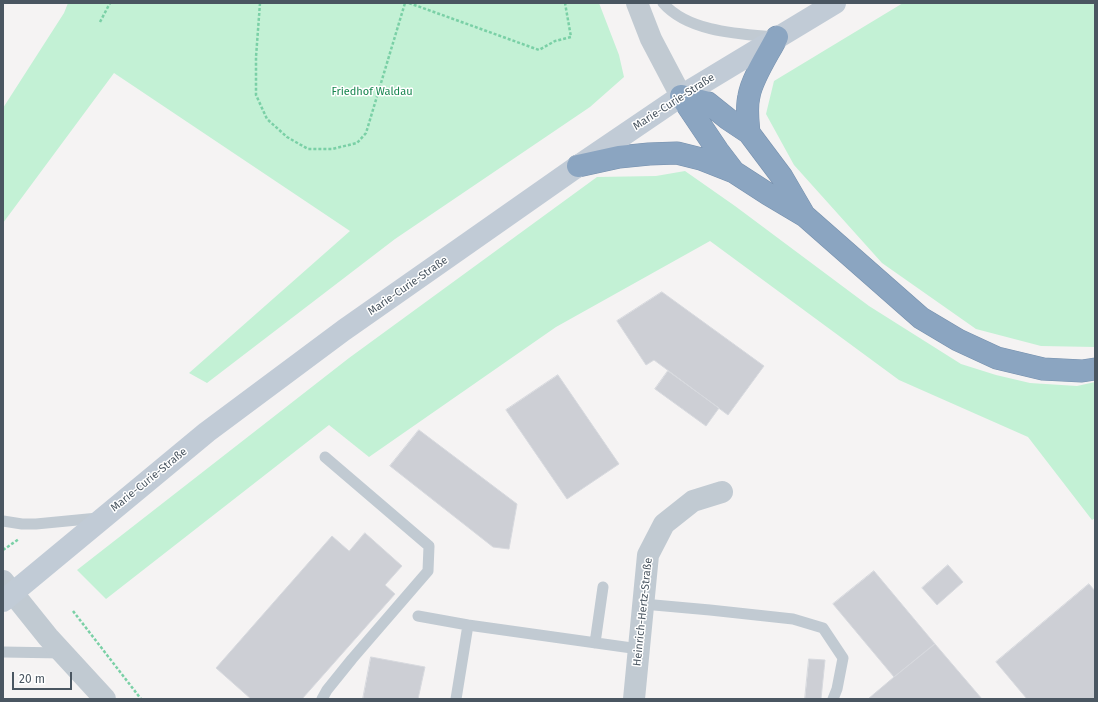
<!DOCTYPE html>
<meta charset="utf-8">
<style>
body{margin:0}
#map{position:relative;width:1098px;height:702px;overflow:hidden;background:#f5f3f3;font-family:"Fira Sans",sans-serif}
canvas{display:block}
.frame{position:absolute;inset:0;border:4px solid #4a5661;pointer-events:none}
.scale{position:absolute;left:12px;top:672px;width:60px;height:18px;box-sizing:border-box;border:2px solid #4a5661;border-top:0;padding-left:5px;font-size:12px;line-height:14px;white-space:nowrap;color:#4a5661;-webkit-text-stroke:3px #fff;paint-order:stroke}
</style>
<div id="map">
<canvas width="1098" height="702"></canvas>
<div class="frame"></div>
<div class="scale">20 m</div>
</div>
<script>
const c = document.querySelector('canvas').getContext('2d');
c.lineJoin = 'round';
function fill(path, color) { c.fillStyle = color; c.fill(path, 'evenodd'); }
function trace(path, color, width, dash) { c.strokeStyle = color; c.lineWidth = width; c.lineCap = dash ? 'butt' : 'round'; c.setLineDash(dash || []); c.stroke(path); }
function drawText(font, color, halo, rows, align = 'center') {
  c.font = font + ' "Fira Sans",sans-serif'; c.lineWidth = 3; c.setLineDash([]); c.textBaseline = 'middle'; c.strokeStyle = halo; c.fillStyle = color; for (const [text, x, y, turn = 0] of rows) {
    c.save(); c.translate(x, y); c.rotate((+turn || 0) * Math.PI / 180); c.textAlign = isNaN(turn) ? turn : align; if (halo) c.strokeText(text, 0, 0); c.fillText(text, 0, 0); c.restore();
  }
}
fill(new Path2D(`
 M68,3H599L619,55L624,77L590,107L395,239L207,383L189,373L350,231L114,73L3,223V108L64,13Z
 M903,3H1095V347L1041,346L976,329L882,263L794,165L766,114L774,81Z
 M685,171L735,206L869,306L961,364L996,375L1030,383L1077,386L1095,382V518L1092,520L1028,437L899,380L710,241L556,327L369,457L329,425L106,599L77,570L349,358L597,177L656,176Z`), '#c3f1d5');
const building = new Path2D(`
 M662,292L764,366L728,415L654,360L646,365L617,321Z
 M668,371L719,408L706,426L655,389Z
 M558,375L619,464L567,499L506,410Z
 M419,430L517,504L509,549L493,547L390,466Z
 M365,533L402,566L385,585L395,594L302,699H251L216,668L332,536L349,551Z
 M948,565L963,582L937,605L922,588Z
 M874,571L935,644L894,677L833,604Z
 M1089,584L1095,591V699H1027L996,662Z
 M935,644L982,699H868L894,677Z
 M371,657L425,667L418,699H363Z
 M809,659L825,660L821,699H805Z`);
fill(building, '#cdcfd5');
trace(building, '#d7d9de', 1);
const motorway = new Path2D(`
 M681,96L708,103L728,119L749,133L782,177L803,213
 M681,96L718,151L734,172
 M749,133C748,121 746,108 749,96C752,78 769,53 777,37
 M578,166L619,157L649,154L677,153L701,159L734,172L768,194L805,216L921,318L958,340L997,358L1043,369L1082,371L1095,369`);
trace(motorway, '#7690ad', 23);
trace(new Path2D(`
 M260,3L256,57V95L267,119L287,137L308,149H332L357,143L366,133L405,3
 M409,3L539,50L555,41L571,37L565,3
 M100,22L110,3
 M3,550L19,539
 M73,611L141,699`), '#7ad0a6', 2.5, [3, 2]);
trace(new Path2D(`
 M663,3C688,32 739,34 774,37
 M3,521L22,524H36L98,518
 M643,604L710,610L793,619L823,628L843,658L837,689L833,699
 M418,616L468,625
 M595,643L603,587
 M3,652L62,653
 M322,699L327,690L352,659L428,571L429,546L325,457
 M456,699L468,625L639,649`), '#c1cad2', 11);
trace(new Path2D(`
 M637,3L651,39L681,96
 M3,581L48,637L105,699
 M634,699L648,555L664,524L693,501L722,492`), '#c1cad2', 22);
trace(new Path2D(`
 M3,601L207,432L344,330L578,166L681,96L835,3`), '#c1cbd6', 22);
trace(motorway, '#8ba5c1', 22);
drawText('11px', '#17864f', '#fff', [
 ["Friedhof Waldau",372,92]
]);
drawText('11px', '#4a5661', '#fff', [
 ["Marie-Curie-Straße",674,102,-33],
 ["Marie-Curie-Straße",408,286,-35],
 ["Marie-Curie-Straße",149,480,-39],
 ["Heinrich-Hertz-Straße",643,612,-84]
]);
</script>
